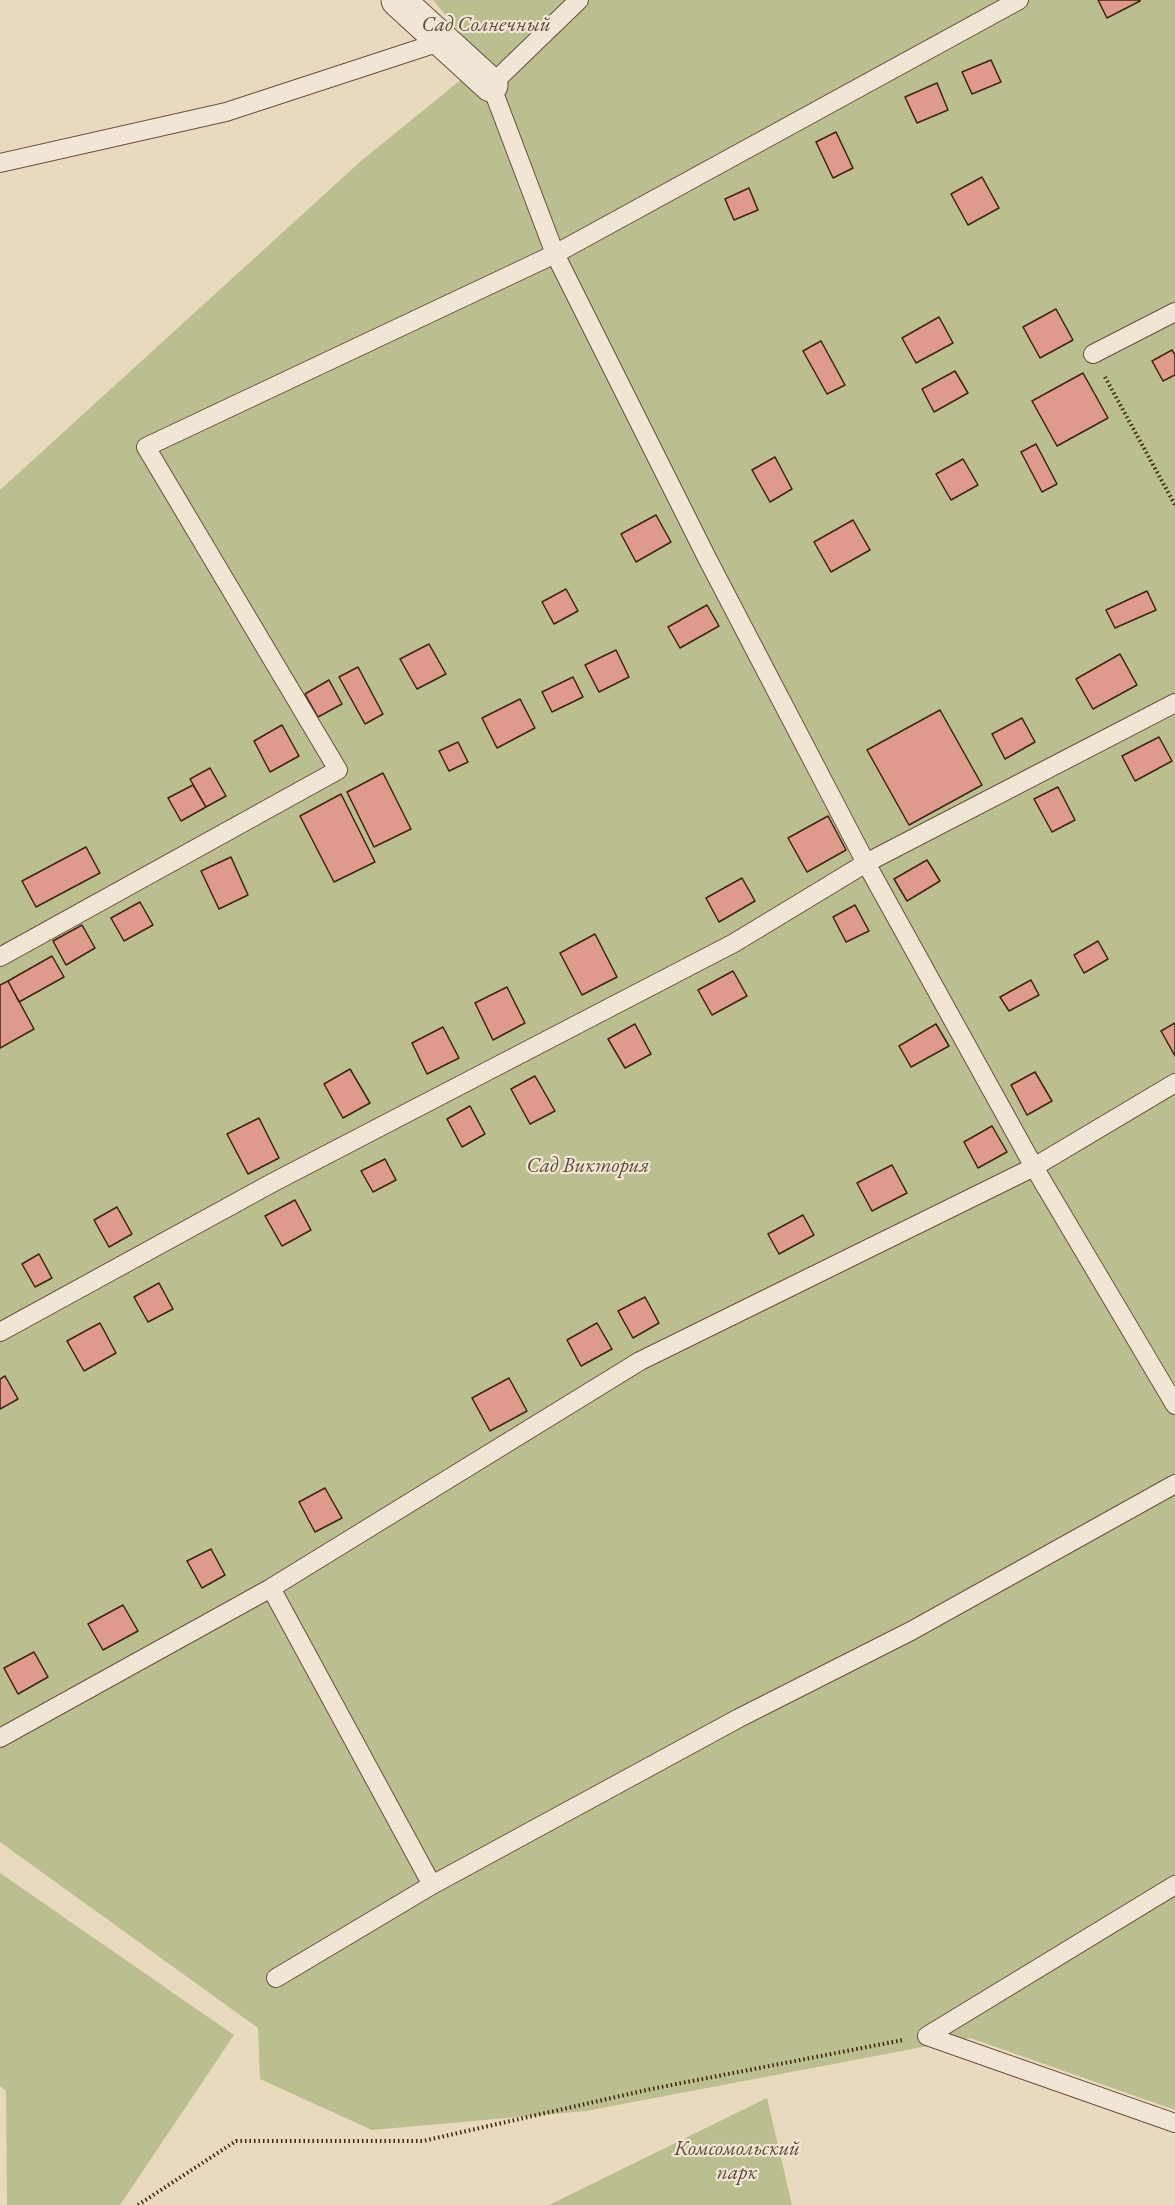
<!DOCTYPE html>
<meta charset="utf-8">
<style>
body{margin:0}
canvas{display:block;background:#e9d9be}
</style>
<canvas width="1175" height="2205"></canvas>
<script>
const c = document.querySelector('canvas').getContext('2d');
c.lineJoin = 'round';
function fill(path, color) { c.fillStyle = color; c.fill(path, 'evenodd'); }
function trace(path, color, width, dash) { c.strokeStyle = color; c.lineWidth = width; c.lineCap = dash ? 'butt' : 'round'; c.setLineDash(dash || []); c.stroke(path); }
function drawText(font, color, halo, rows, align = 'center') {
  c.font = font + ' "EB Garamond",serif'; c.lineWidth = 4.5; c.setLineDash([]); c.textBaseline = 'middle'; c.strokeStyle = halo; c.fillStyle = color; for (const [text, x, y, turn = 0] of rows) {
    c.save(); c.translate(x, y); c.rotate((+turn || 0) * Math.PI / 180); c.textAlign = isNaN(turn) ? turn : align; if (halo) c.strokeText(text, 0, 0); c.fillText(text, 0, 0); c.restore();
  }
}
fill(new Path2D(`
 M433,0H1175V2110L970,2038L586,2111L372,2130L260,2079L258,2028L0,1842V490L361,161L484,61Z
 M0,1873L234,2035L120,2205H7L6,2091L0,2086Z
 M767,2098L792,2205H549Z`), '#bbbe8e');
const building = new Path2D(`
 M1098,0H1140V1L1107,18Z
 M991,60L1001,82L972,94L962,72Z
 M937,83L948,110L917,123L905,97Z
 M836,132L853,168L833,178L816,142Z
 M982,177L999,208L968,225L951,194Z
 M749,188L758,210L734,220L725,199Z
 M1056,309L1073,340L1040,358L1023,327Z
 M939,317L953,343L916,363L902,338Z
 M821,341L845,385L827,394L803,351Z
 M1172,350L1175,355V375L1163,381L1152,361Z
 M955,371L968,393L934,412L922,389Z
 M1083,373L1108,418L1057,446L1032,401Z
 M1036,444L1057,484L1042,492L1021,452Z
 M775,457L792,489L770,502L752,470Z
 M963,459L978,485L951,500L936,474Z
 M656,515L671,542L636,562L621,534Z
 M853,520L870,550L831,572L814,542Z
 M566,589L578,611L554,624L542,602Z
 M1147,591L1156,610L1115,628L1106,610Z
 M707,605L719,626L680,648L668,627Z
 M429,644L446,674L417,689L400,659Z
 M616,650L629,677L599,692L585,665Z
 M1120,654L1137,685L1093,709L1076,679Z
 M358,667L383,714L365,724L339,677Z
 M573,677L583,697L552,712L542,692Z
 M329,680L342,704L318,717L305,694Z
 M520,699L535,728L497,748L482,718Z
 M940,710L982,785L909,825L867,750Z
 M1022,718L1035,742L1005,759L992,734Z
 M282,725L299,756L270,772L254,741Z
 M1159,737L1172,761L1135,781L1122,756Z
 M458,742L468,762L449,771L439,751Z
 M210,768L226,796L206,807L190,779Z
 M383,773L411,829L374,847L347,792Z
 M193,785L206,807L181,821L168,798Z
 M1058,787L1075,820L1052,832L1034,799Z
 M341,794L375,862L334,882L300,816Z
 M828,816L846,850L807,872L788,838Z
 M86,847L100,873L36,907L22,881Z
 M231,857L248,895L219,909L201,871Z
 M927,860L940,881L907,901L894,879Z
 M742,878L755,901L719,922L706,898Z
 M140,902L153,925L124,941L111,918Z
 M855,905L869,931L846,942L833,917Z
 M82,925L95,948L66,965L53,941Z
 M595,934L617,977L582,995L560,953Z
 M1098,941L1108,959L1084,973L1074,955Z
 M52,956L64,977L19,1002L8,981Z
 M733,971L747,996L712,1015L698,990Z
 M1031,980L1039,995L1009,1011L1000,997Z
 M8,981L34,1029L0,1048V985Z
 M507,987L525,1023L493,1040L475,1003Z
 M1175,1023V1056L1161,1031Z
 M635,1024L651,1054L625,1068L608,1039Z
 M936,1024L949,1046L911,1067L899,1046Z
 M443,1027L459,1058L427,1074L412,1043Z
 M350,1069L370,1103L343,1118L324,1084Z
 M1035,1072L1052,1101L1027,1115L1011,1085Z
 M535,1076L555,1111L530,1124L511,1089Z
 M470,1106L485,1134L462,1147L447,1119Z
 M259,1118L279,1158L248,1174L227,1134Z
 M992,1126L1007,1152L978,1168L964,1142Z
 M385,1159L396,1180L373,1192L361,1171Z
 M892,1165L907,1193L872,1211L857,1183Z
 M295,1200L311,1230L282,1246L265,1216Z
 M117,1207L132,1234L109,1247L94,1220Z
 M803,1215L814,1235L779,1254L768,1234Z
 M39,1254L52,1278L35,1287L22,1264Z
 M159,1283L173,1309L148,1322L134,1297Z
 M645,1297L659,1323L633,1338L618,1311Z
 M100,1323L116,1353L84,1371L67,1341Z
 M597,1323L612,1349L581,1366L567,1340Z
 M5,1376L18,1399L0,1409V1379Z
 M509,1378L527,1411L490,1431L472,1398Z
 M325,1488L342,1518L315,1532L299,1502Z
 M211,1549L225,1575L202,1588L187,1561Z
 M123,1605L138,1631L103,1650L88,1624Z
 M34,1652L48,1677L18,1694L4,1668Z`);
fill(building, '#de9b8b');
trace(building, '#3f2313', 1.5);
const lane = new Path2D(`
 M579,0L491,85L555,254L707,558L866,863L1034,1167L1175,1405
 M0,163L226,112L443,41
 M1093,354L1175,312
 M0,957L338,770L146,447L555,254L1019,0
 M0,1332L272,1183L734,943L866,863L1175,703
 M271,1588L432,1885L276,1978
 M0,1738L271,1588L640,1361L1034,1167L1175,1083
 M432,1885L739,1718L911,1631L1175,1484
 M1175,1885L927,2036L1175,2123`);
const street = new Path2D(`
 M398,0L491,85`);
trace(lane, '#6a503e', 20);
trace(street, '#6a503e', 35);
trace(new Path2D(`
 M1105,377L1175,505
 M138,2205L236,2141H423L651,2089L903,2040`), '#3f2313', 4, [1.5, 3]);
trace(lane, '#f1e6d5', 18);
trace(street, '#f1e6d5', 33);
drawText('italic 21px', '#5e4a32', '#f1e6d5', [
 ["Сад Солнечный",486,25],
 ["Сад Виктория",588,1166],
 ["Комсомольский",737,2149],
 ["парк",737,2173]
]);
</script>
